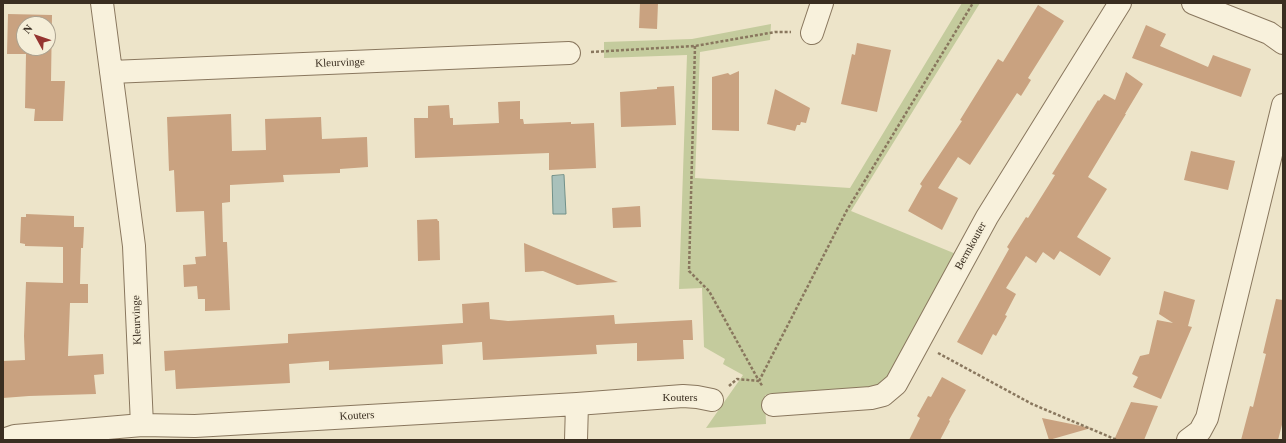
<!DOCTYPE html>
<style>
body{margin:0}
#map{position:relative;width:1286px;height:443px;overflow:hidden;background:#ede4c9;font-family:Georgia,serif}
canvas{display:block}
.frame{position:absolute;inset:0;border:4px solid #3a2e21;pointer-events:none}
.north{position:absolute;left:16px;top:16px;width:40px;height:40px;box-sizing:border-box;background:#f5eed8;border:1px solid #aaa18f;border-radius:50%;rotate:310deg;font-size:11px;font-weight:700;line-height:16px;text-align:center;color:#3a2e21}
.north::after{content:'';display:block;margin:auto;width:14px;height:18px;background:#953430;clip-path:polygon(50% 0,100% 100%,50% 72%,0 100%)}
</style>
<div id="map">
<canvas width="1286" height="443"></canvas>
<div class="frame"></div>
<div class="north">N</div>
</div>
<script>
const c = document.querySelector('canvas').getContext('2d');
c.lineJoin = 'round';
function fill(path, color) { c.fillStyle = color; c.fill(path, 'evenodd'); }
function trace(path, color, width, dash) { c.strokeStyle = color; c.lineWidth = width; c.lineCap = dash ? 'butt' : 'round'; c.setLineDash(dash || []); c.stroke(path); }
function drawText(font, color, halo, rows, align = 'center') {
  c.font = font + ' Georgia,serif'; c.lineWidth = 3; c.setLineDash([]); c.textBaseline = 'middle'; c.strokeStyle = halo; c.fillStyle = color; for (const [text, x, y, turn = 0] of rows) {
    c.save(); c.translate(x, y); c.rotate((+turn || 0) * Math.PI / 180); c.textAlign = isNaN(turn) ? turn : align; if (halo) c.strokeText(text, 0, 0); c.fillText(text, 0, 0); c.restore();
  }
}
fill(new Path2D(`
 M962,3H980L851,211L956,254L892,374L874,389L765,395L766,424L706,428L743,375L723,364L725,359L704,347L702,288L679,289L687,55L604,58V42L692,39L771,24L770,40L700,52L695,178L850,188Z`), '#c4cb9d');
const water = new Path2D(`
 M564,175L566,214H553L552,176Z`);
fill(water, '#a9c1bb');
trace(water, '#709089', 1);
fill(new Path2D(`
 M640,3H658L657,29L639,28Z
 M1038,5L1064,21L1028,78L1031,80L1021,96L1017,93L970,165L958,157L938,188L958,198L942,230L908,211L922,186L920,184L962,121L960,120L998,59L1003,62Z
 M8,14L52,15L51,81H65L63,121H34L35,109L25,108L26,54H7ZM24,24H48V48H24Z
 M1146,25L1166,34L1160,46L1208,67L1213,55L1251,69L1241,97L1132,58Z
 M857,43L891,50L877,112L841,104L852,54L855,55Z
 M739,71V131L712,130V77L728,73L730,75Z
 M1126,72L1143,84L1125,114H1126L1088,177L1107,189L1077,237L1111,258L1100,276L1060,251L1054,260L1043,252L1036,263L1026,256L1006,288L1016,294L1005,315L1007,316L996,336L993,334L982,355L957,342L1009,249L1007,247L1026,217L1028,218L1055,175L1052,174L1098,100L1099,101L1104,94L1115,100Z
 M674,86L676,125L621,127L620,92L657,89V87Z
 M775,89L810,108L806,123L801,122L800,125H797L795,131L767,124Z
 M520,101V119H523L524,124L571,122V124L594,123L596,168L549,170V153L415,158L414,118H428V106L449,105L450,118H453V125L499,123L498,102Z
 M231,114L232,151L266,150L265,119L321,117L322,139L367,137L368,167L340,169V173L283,175L284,182L230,185V202L222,203L223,242H227L230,310L205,311V299H198L197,286L184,287L183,265L196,264L195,257L206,256L204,211L176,212L174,170L169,171L167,117Z
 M1191,151L1235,161L1228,190L1184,180Z
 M640,206L641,227L613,228L612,208Z
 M26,214L74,216V227H84L83,248H81L80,284H88V303H70L68,356L103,354L104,374L94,375L96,394L29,396L3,398V361L25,360L24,336L26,282L63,283V247L25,246V244L20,243L21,217H26Z
 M437,219L438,221H439L440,260L418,261L417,220Z
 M524,243L618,282L577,285L543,271L525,272Z
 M1164,291L1195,300L1188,326L1192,327L1161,399L1133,387L1138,377L1132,374L1140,356L1149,354L1157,320L1173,323L1159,314Z
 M1276,299L1283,300V421L1278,440H1241L1250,406L1253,407L1266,354L1263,353Z
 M489,302L490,319L508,321L614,315L615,324L692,320L693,340H683L684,359L637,361V343L596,345L597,354L483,360L482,342L442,345L443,364L329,370V361L289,364L290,383L176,389L175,370L165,371L164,351L288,343V334L463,323L462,304Z
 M942,377L966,390L949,420L950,421L940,440H909L920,418L917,416L928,396L931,397Z
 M1131,402L1158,406L1144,440H1114Z
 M1042,418L1091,428L1049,440Z`), '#c9a280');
const minor = new Path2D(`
 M102,3L134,246L142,425
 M1193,3L1269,33L1283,43
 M812,33L822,3
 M111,72L569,53
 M773,405L871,398L883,395L896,384L987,217L1120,3
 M3,440L15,436L142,425L195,426L577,404L683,396L697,397L712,400
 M576,440L577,404
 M1188,440L1200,431L1207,418L1283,105`);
trace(minor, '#89775e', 24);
trace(new Path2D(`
 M695,46L689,271L709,291L759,381
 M591,52L695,46L775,32H791
 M938,353L1032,404L1117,440
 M759,381L847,210L973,3
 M729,386L737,379L759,381L763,387`), '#89775e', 2.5, [3, 2]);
trace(minor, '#f8f1dc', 22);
drawText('11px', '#3a2e21', '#f5eed8', [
 ["Kleurvinge",340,63,-2],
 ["Bermkouter",971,246,-61],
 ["Kleurvinge",137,320,-92],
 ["Kouters",680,398],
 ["Kouters",357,416,-3]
]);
</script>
